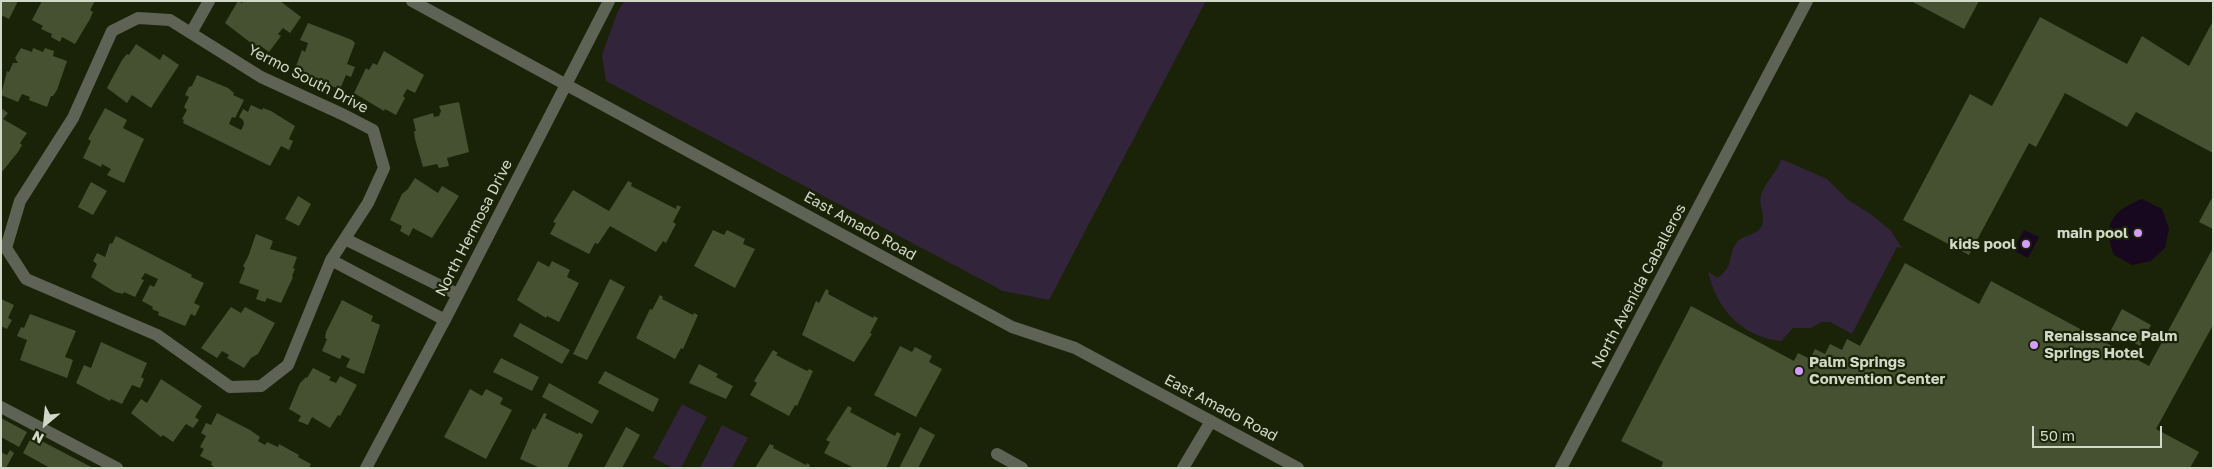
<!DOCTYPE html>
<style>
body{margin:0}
#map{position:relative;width:2214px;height:469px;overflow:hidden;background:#1a2307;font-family:"Golos Text",sans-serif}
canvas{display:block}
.frame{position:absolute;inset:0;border:2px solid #d2d8c7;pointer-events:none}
.north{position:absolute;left:20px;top:399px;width:50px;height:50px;-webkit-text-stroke:4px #1a2307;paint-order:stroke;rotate:208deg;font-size:14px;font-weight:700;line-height:20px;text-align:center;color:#d2d8c7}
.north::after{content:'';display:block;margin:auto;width:18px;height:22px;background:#d2d8c7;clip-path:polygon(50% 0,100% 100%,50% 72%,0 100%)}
.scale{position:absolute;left:2032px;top:426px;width:130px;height:22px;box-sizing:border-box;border:2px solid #d2d8c7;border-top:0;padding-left:6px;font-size:15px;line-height:18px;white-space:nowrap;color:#d2d8c7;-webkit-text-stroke:4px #1a2307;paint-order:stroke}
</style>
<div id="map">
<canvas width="2214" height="469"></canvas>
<div class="frame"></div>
<div class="north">N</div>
<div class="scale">50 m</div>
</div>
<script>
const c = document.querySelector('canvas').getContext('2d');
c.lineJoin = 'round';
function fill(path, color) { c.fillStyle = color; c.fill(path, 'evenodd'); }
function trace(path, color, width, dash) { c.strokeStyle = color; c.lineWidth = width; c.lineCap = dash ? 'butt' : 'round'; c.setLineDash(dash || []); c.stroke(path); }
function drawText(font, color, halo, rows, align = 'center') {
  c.font = font + ' "Golos Text",sans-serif'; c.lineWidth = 4.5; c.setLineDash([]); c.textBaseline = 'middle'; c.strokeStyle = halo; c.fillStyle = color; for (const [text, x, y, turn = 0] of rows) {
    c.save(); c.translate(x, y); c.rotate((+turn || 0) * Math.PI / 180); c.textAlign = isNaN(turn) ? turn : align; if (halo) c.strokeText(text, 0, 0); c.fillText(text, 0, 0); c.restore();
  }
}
fill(new Path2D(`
 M624,1H1206L1049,300L1003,291L606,81L602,55L617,13Z
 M1781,159L1827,179L1848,200L1872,215L1891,231L1902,248L1897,247L1852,334L1830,322H1821L1811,328H1793L1781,341C1742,337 1716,309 1708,271L1717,278C1735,267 1727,255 1737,242C1744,234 1758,236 1762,225C1766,215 1758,206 1761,195C1765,182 1779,170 1781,159Z
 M682,404L707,417L681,468H673L653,458Z
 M722,425L748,438L732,468H700Z`), '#31243b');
fill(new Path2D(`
 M2142,199L2162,209L2169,229L2165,248L2151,261L2132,265L2114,255C2102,224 2112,211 2142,199Z
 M2024,230L2039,237L2028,258L2013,250Z`), '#170820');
fill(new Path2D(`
 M1,1H18L9,19L1,15Z
 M42,1H95L90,10L93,12L90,19L75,44L62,37L60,42L51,37L52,34L41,29L43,26L32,20Z
 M238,1L242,3L244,1H280L301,17L290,33L283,28L278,34L281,36L269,52L259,45L258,46L251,43L225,23Z
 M1911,1H1979L1964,29Z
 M2040,17L2127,64L2142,36L2189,66L2213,21V153L2136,112L2127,127L2065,93L2036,147L2029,143L1969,255L1903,220L1970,94L1992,106Z
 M308,23L352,40L355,43L347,64L355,67L351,77L346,75L340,89L313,80L306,75L307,73L295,69L302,50L305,52L308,43L300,40Z
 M136,44L160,60L163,54L179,65L151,108L132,95L127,103L107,88L122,60L127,54L129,55Z
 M21,48L32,52L33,48L43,52L45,48L54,51L53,56L67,61L57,90L53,96H51L47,107L29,100L30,97L22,94L18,102L1,95L7,71L9,72L13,63H18L15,58Z
 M384,51L424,75L415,93L407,89L403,96L405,98L396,115L385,109L384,111L354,93L366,68L369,70L373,63L377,65Z
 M197,75L228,88L234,93L233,95L244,100L235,118L232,117L229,124L241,130L244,124L243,120L239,117L243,109L248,112L251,105L262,110L263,108L271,111L295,126L289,139L293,141L289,150L281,146L270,166L183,123L184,120L182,119L187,110L184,107L189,97L185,95L189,87L192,86Z
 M459,102L469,152L447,158L449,166L439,168L437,164L423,167L415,139L414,131H416L413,119L433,113L434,117L439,116L441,111L439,106Z
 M1,108L8,113L3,119L27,133L20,143L22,145L18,152L1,173Z
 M105,108L127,120L123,128L144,139L124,183L107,175L111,169L102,164L101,167L83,158L91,141L88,139Z
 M415,178L438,193L442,186L459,196L432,238L413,228L409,236L400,231L402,226L390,220L402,194L408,189Z
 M628,181L632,183L631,186L676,209L677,205L681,207L673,222L676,224L666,243L663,241L656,252L610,226L598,244L595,243L589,254L550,234L556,223L553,222L573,190L609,211Z
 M91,182L107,191L93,215L78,207Z
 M298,196L311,204L299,226L285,219Z
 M2213,196V229L2199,222Z
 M713,230L724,235L727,230L745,239L743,244L755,249L735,288L694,266Z
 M256,234L273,241L270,249L297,257L293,268L295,269L292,276L293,277L281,303L267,298L265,302L256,299L259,290L239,283L245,268L243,266L248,257Z
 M116,236L192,275L191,277L204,283L194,303L200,306L195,316L191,314L185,326L158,315L159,312L152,309L153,307L142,301L150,285L154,287L158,279L145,273L141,279L144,280L135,297L124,292L123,294L115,292L91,277L97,264L93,261L97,253L105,257L110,243L112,244Z
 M2213,248V325L2156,429L2199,452L2190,468H1661L1663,462L1621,441L1691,306L1794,361L1798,353L1810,359L1815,349L1825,354L1830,344L1842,350L1847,339L1860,346L1905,263L1979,304L1991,281L2149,366Z
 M538,261L549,267L552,261L570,270L567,277L579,283L559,322L547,316L546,318L517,300Z
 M610,279L625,287L587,360L573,354Z
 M826,289L829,291L828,294L873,318L874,316L878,318L870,333L872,334L854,362L802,335L816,301L819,303Z
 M660,295L663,297L662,299L693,315L694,313L698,315L683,349L681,348L675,359L636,338L650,309L652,310Z
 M1,299L14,305L8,318L12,320L7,329L1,326Z
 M342,300L373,316L371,321L380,325L364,374L346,367L350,359L342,355L340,359L322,351L327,339L325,338L326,332Z
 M231,307L241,313L245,307L275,323L258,354L251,358L244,368L227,358L229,355L222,351L217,358L201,348Z
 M2122,309L2151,325L2140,346L2111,330Z
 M30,314L76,331L65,357L73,360L67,378L20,360L27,340L17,336L21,327L24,328Z
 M520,323L570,350L562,364L513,336Z
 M101,342L147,363L141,377L144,379L140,388L132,385L122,404L111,399L110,401L76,383L84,365L91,368Z
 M900,346L912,352L915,347L932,356L929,362L942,369L916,417L874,395Z
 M773,350L778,353L776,355L807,371L809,369L813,371L797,406L795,405L789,416L750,395L757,383L754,381Z
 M501,358L539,377L532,391L493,372Z
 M699,364L718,374L716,377L733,386L726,399L689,383Z
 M313,368L331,377L329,380L336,383L340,376L357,385L340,416L338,415L330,428L312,417L308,425L298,421L301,416L289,409L300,383L306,377L307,378Z
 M605,371L659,399L653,412L598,383Z
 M161,379L202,406L195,417L199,420L193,428L186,424L173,442L163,435L161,437L131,413L141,399L147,403Z
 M549,383L599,411L592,424L542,397Z
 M470,389L482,396L486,389L503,398L500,404L512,410L486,459L444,437Z
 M848,406L852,408L850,412L895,436L897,432L901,434L886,468H854L824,453L830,442L826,440Z
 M217,413L250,430L260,437L258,441L265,445L267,442L278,447L279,444L299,455L298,457L311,464L309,468H216L211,465L212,462L200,456L204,449L200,447L206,436L201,433L206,423L211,425Z
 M544,413L547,414L545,418L578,434L579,432L583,435L567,468H540L520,459L533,428L535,430Z
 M1,418L27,432L19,447L1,437Z
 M626,427L640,435L622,468H604Z
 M920,427L935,435L918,468H899Z
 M32,436L93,468H50L23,453Z
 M770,444L774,446L773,448L806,465L807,463L810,465L809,468H755Z
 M10,450L14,453L6,468H1V452L7,455Z`), '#465131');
trace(new Path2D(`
 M412,1L1012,327L1075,348L1298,468
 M138,18L170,20L261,77L344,115L373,130L384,168L368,203L331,260L288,365L261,386L230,387L157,335L26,279L6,248L20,201L73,118L112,31Z
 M191,33L209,1
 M345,239L457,294
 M331,260L445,320
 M1,407L117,468
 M997,454L1022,468
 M366,468L449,312L609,1
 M1183,468L1211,421
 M1561,468L1807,1`), '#5e6355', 12);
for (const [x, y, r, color] of [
 [2138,233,5,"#d49cfc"],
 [2026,244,5,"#d49cfc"],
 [2034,345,5,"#d49cfc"],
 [1799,371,5,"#d49cfc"]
]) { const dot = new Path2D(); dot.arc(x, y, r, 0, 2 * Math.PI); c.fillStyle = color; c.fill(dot); trace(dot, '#1a2307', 2); }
drawText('15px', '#d2d8c7', '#1a2307', [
 ["Yermo South Drive",308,79,27],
 ["East Amado Road",860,226,29],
 ["North Hermosa Drive",474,228,-63],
 ["North Avenida Caballeros",1639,286,-62],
 ["East Amado Road",1221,408,28]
]);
drawText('bold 15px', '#d2d8c7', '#1a2307', [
 ["main pool",2128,233],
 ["kids pool",2016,244],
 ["Renaissance Palm",2044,336,"left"],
 ["Springs Hotel",2044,353,"left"],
 ["Palm Springs",1809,362,"left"],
 ["Convention Center",1809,379,"left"]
], 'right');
</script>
